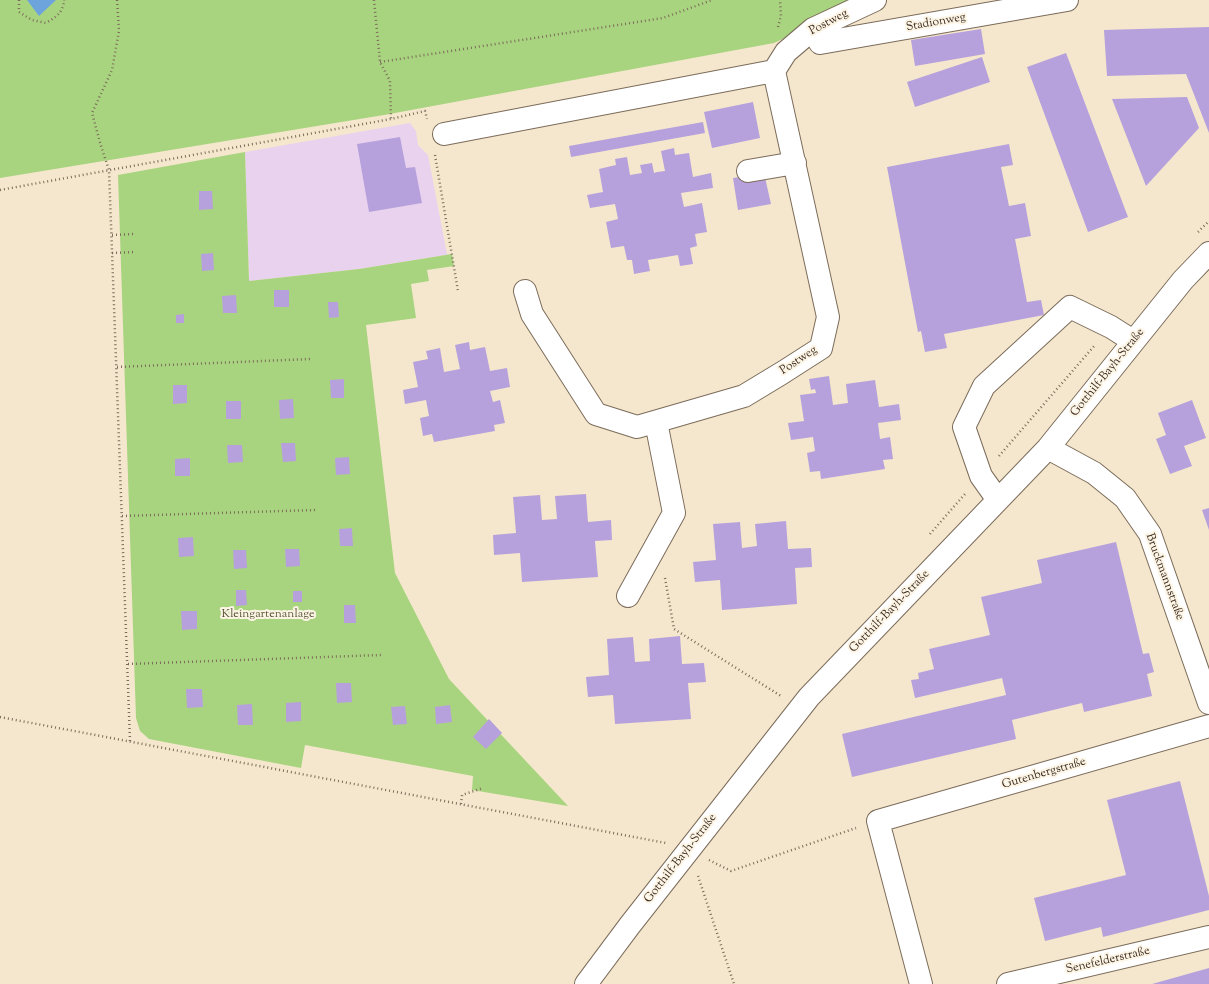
<!DOCTYPE html>
<meta charset="utf-8">
<style>
body{margin:0}
canvas{display:block;background:#f4e7cd}
</style>
<canvas width="1209" height="984"></canvas>
<script>
const c = document.querySelector('canvas').getContext('2d');
c.lineJoin = 'round';
function fill(path, color) { c.fillStyle = color; c.fill(path, 'evenodd'); }
function trace(path, color, width, dash) { c.strokeStyle = color; c.lineWidth = width; c.lineCap = dash ? 'butt' : 'round'; c.setLineDash(dash || []); c.stroke(path); }
function drawText(font, color, halo, rows, align = 'center') {
  c.font = font + ' "Sorts Mill Goudy",serif'; c.lineWidth = 4; c.setLineDash([]); c.textBaseline = 'middle'; c.strokeStyle = halo; c.fillStyle = color; for (const [text, x, y, turn = 0] of rows) {
    c.save(); c.translate(x, y); c.rotate((+turn || 0) * Math.PI / 180); c.textAlign = isNaN(turn) ? turn : align; if (halo) c.strokeText(text, 0, 0); c.fillText(text, 0, 0); c.restore();
  }
}
fill(new Path2D(`
 M410,123L416,131L418,145L428,155L447,254H452L359,269L249,281L245,152Z`), '#e8d2ee');
fill(new Path2D(`
 M0,0H867L774,43L384,115L0,178Z
 M245,152L249,281L359,269L452,254L454,266L427,270L429,281L411,284L416,318L366,325L395,573L449,679L568,806L472,790L473,776L305,745L301,768L149,739L140,731L136,718L118,175Z`), '#a9d47f');
fill(new Path2D(`
 M27,0H56L39,16Z`), '#6ea4dc');
fill(new Path2D(`
 M1209,27V133L1186,74L1107,76L1104,30Z
 M981,29L985,54L915,66L911,40Z
 M1066,53L1128,217L1088,232L1027,67Z
 M982,57L990,82L915,107L907,82Z
 M1187,97L1199,128L1146,186L1112,99Z
 M753,102L760,138L712,148L704,112Z
 M703,122L705,133L571,157L569,146Z
 M400,137L406,168L415,167L422,203L369,212L357,144Z
 M1009,144L1013,165L1001,167L1009,206L1025,203L1031,236L1015,239L1027,302L1041,300L1044,315L944,334L947,348L925,352L921,331L918,332L887,167Z
 M674,148L675,155L689,153L693,177L711,173L713,188L681,193L684,207L702,203L707,232L695,234L697,246L690,248L693,264L680,266L678,255L648,260L650,271L634,274L632,260H627L624,246L611,248L606,222L618,219L615,204L590,208L587,195L603,192L599,169L616,165L615,159L627,157L630,175L642,173L640,165L652,163L654,173L657,172L665,171L661,151Z
 M764,173L771,204L738,210L733,178Z
 M199,191H212L213,209L199,210Z
 M213,253L214,270L202,271L201,254Z
 M274,290H289V307H274Z
 M236,295L237,313H223L222,296Z
 M328,302H338L339,317L329,318Z
 M184,314V323H176V315Z
 M469,342L470,350L485,347L490,371L507,368L510,387L490,391L493,402L500,400L505,423L494,425L495,431L434,442L432,434L423,436L420,418L429,416L426,400L405,404L403,390L418,387L413,362L428,359L426,351L440,348L444,372L460,369L455,345Z
 M829,376L833,405L848,403L846,384L875,380L879,407L899,404L901,420L878,423L880,439L890,437L893,459L883,460L885,469L821,479L820,471L810,472L807,453L815,451L813,437L791,440L788,423L804,421L800,395L816,393L815,389L811,390L809,379Z
 M344,379V398H331L330,380Z
 M173,385H187V403L173,404Z
 M293,399L294,418L280,419L279,400Z
 M1192,400L1206,438L1184,446L1192,466L1170,474L1156,439L1166,435L1158,413Z
 M226,401H241V419H226Z
 M281,443H295L296,461L283,462Z
 M227,445H242L243,462L228,463Z
 M349,457L350,474L336,475L335,458Z
 M190,458V476H175V459Z
 M586,494L588,522L611,520L612,540L595,541L598,577L522,582L520,553L494,555L493,535L516,533L513,497L540,495L542,520L557,519L555,496Z
 M1209,508V530L1202,510Z
 M786,521L788,549L811,548L812,567L795,568L797,604L722,610L720,580L695,582L693,562L716,560L713,524L740,522L742,548L757,546L755,524Z
 M352,528L353,546H340L339,529Z
 M193,537L194,556L179,557L178,538Z
 M1116,542L1143,654L1149,653L1154,672L1147,674L1152,696L1084,712L1082,703L1012,720L1016,739L852,777L842,734L1006,695L1002,678L915,698L911,680L919,679L918,673L934,669L929,649L990,635L981,597L1042,583L1037,560Z
 M285,549H299L300,566L286,567Z
 M233,550H246L247,568L234,569Z
 M236,590H246L247,605L236,606Z
 M293,591H302V602H293Z
 M344,605H355L356,623H344Z
 M181,611H197V629L182,630Z
 M680,636L682,664L704,663L706,682L688,683L691,719L615,724L613,695L588,697L586,677L609,675L607,639L633,637L635,662L650,661L649,639Z
 M336,683H351L352,702L337,703Z
 M186,689H202L203,707L187,708Z
 M301,702V721L286,722V703Z
 M252,704L253,725H238L237,705Z
 M450,705L452,722L436,724L435,707Z
 M405,706L407,724L393,725L391,707Z
 M489,719L502,733L486,749L473,737Z
 M1180,781L1209,896V910L1103,937L1101,927L1045,941L1034,898L1126,875L1107,800Z
 M1209,968V984H1152Z`), '#b7a1dc');
const minor = new Path2D(`
 M813,29L820,43L1067,0
 M444,134L774,71
 M748,171L795,163
 M525,291L532,314L596,414L637,427L744,396L782,373L821,348L828,317L774,71L786,52L813,29L875,0
 M1048,448L1094,473L1125,498L1150,534L1209,703
 M998,500L981,476L964,427L984,386L1070,307L1111,327L1133,341
 M628,596L674,513L656,422
 M586,984L630,925L809,697L1048,448L1183,280L1209,253
 M921,984L878,821L1209,726
 M1008,984L1209,937`);
trace(minor, '#7c6c5b', 24);
trace(new Path2D(`
 M19,0V12L32,20L46,23C56,17 63,13 64,0
 M117,0L119,31L112,70L92,113L101,146L109,170L130,741
 M374,0L380,62L390,81L391,119
 M778,27L781,16L780,0
 M380,62L663,18L712,0
 M435,155L458,291
 M0,190L391,119L425,111L427,119
 M1198,232L1209,221
 M112,235L134,234
 M112,253L135,252
 M117,367L311,359
 M999,456L1095,345
 M122,516L315,510
 M930,534L965,494
 M665,578L674,629L781,696
 M128,664L381,655
 M0,717L666,843
 M461,804L462,795L483,788
 M709,860L731,871L856,828
 M698,876L734,984`), '#7c6c5b', 2.5, [1, 3]);
trace(minor, '#fff', 22);
drawText('12px', '#3b2a1e', '#fcf5e5', [
 ["Postweg",829,23,-28],
 ["Stadionweg",936,23,-10],
 ["Postweg",799,361,-34],
 ["Gotthilf-Bayh-Straße",1108,373,-51],
 ["Bruckmannstraße",1164,577,70],
 ["Gotthilf-Bayh-Straße",890,612,-46],
 ["Gutenbergstraße",1044,774,-16],
 ["Gotthilf-Bayh-Straße",681,859,-52],
 ["Senefelderstraße",1108,961,-13]
]);
drawText('12px', '#565436', '#fcf5e5', [
 ["Kleingartenanlage",268,615]
]);
</script>
